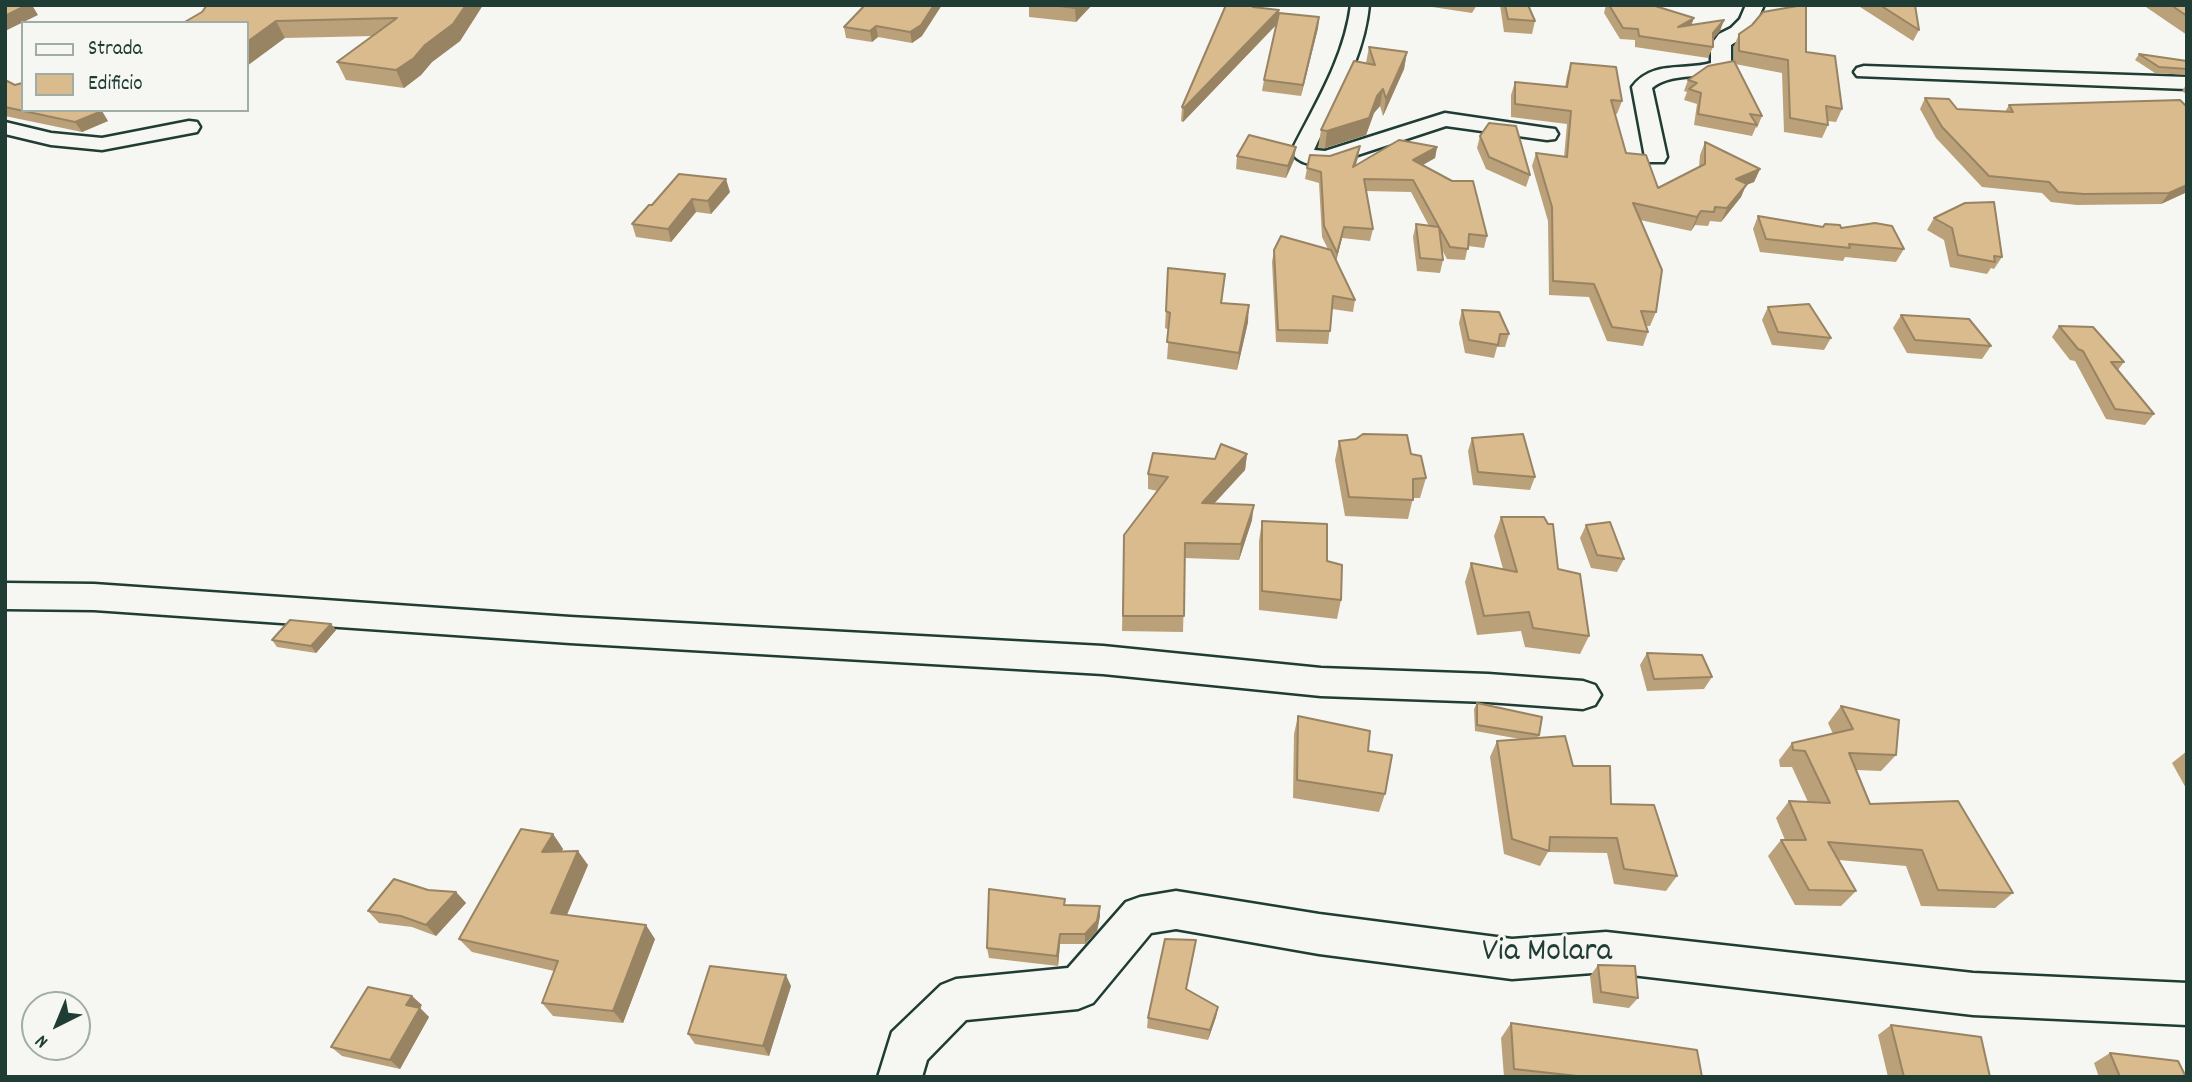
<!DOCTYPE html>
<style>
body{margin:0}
#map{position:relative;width:2192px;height:1082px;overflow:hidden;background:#f6f6f2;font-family:Dekko,sans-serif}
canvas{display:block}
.frame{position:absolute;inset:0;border:7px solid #1f3d34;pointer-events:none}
.legend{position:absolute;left:21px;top:21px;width:228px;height:91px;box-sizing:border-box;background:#f6f6f2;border:2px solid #a0aca6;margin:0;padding:9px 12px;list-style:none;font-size:21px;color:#1f3d34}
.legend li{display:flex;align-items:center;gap:14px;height:35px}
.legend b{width:35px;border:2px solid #a0aca6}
.north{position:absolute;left:21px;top:991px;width:70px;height:70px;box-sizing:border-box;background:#f6f6f2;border:2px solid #a0aca6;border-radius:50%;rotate:223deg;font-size:19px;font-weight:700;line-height:28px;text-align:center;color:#1f3d34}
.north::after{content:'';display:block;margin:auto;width:24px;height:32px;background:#1f3d34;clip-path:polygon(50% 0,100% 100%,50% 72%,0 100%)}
</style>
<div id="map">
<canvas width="2192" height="1082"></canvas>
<div class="frame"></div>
<ul class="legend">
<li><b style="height:9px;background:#f6f6f2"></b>Strada</li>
<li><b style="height:19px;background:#d9bb8d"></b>Edificio</li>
</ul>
<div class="north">N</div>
</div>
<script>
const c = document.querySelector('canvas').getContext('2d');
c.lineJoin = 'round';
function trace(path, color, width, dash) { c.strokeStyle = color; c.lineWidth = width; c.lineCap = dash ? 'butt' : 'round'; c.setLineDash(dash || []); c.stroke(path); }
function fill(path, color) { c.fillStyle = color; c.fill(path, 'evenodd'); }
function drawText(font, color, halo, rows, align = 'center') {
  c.font = font + ' Dekko,sans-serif'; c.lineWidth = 6; c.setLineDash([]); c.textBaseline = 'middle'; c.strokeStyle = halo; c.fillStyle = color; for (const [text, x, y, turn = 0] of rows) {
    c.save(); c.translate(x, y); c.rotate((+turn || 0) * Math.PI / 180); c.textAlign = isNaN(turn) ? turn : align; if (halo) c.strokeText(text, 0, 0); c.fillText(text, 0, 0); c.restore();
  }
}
const minor = new Path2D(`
 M1351,5H1369C1364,58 1336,102 1314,150L1325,151L1445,113L1547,128L1555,129L1558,134L1555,139L1547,140L1446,126L1327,165C1313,165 1300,165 1291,152C1315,104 1344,59 1351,5Z
 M1746,5H1764L1755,25L1745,36L1731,45V66L1728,70C1704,79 1671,72 1652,88L1667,157L1664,162H1648L1645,157L1632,87C1652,60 1683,71 1711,63V45L1719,34L1731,28L1740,19Z
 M1864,66L2187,77V89L1857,76L1854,72L1857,68Z
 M189,121L197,122L200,127L197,132L102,150L51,145L5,134V122L51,133L102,138Z
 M5,583L94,584L570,617L1103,646L1321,668L1488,674L1583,681L1595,685L1601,695L1595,705L1583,709L1488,702L1321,696L1103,674L570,643L94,610L5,609Z
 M1176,891L1319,914L1512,939L1606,932L1973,973L2187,983V1025L1973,1015L1606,972L1512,979L1319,954L1176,929L1151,933L1093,1003L1078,1009L966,1020L927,1060L922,1077H878L892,1032L941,985L956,979L1068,968L1126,902L1140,897Z`);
trace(minor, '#1f3d34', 5);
fill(minor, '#f6f6f2');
fill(new Path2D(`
 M207,5H483L460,41L432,62L421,75L404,88L346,80L337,62L373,36L285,38Z
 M865,5L922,36L912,43L878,37L872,42L846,38L844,27Z
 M1029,5H1092L1076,22L1029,17Z
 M1262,5L1261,8L1278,16L1319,17L1318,28L1301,96L1262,91L1264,80L1276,25L1183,122L1181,121L1182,107Z
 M1419,5H1477L1472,13Z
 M1500,5H1528L1535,21L1532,34L1504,32Z
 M1606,5H1652L1694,18L1691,25L1720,31L1713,39V47L1708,58L1635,47V40L1620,39L1604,13Z
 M1857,5H1915L1919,30L1913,41Z
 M2143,5H2187V35Z
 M1739,34L1806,52L1842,109L1836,122L1828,121V125L1822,138L1784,132L1782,73L1735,64L1762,116L1757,128L1756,127L1752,136L1694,125L1697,104L1684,100L1687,92L1684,91L1688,80L1734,61V46Z
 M1369,47L1407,52L1404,69L1383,116L1380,106L1374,113L1366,135L1325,148H1318L1321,130L1366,63Z
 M2139,54L2187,61V75L2155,73L2135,60Z
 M1571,63L1622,101L1617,114H1615L1626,153L1658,188L1699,167L1700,155L1705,142L1760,169L1754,182L1746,185L1741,197L1721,222L1710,221L1708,226L1695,225L1691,231L1640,220L1656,312L1650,326H1646L1648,332L1643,346L1607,341L1589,297L1549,295L1548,221L1532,166L1536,153L1564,157L1567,124L1511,117V95L1515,82L1565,87L1567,76Z
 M5,80L23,110L108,121L82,132L5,116Z
 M2186,85H2187V95L2182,91Z
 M1925,98L1957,109L2005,112L2009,105L2187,107V192L2161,204L2077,205L2051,202L2042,193L1982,187L1936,138L1920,109Z
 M1480,136L1530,175L1526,187L1486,169L1477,148Z
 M1360,146L1355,166L1437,147L1435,158L1422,165L1487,236L1484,248L1468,246L1465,260L1447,259L1441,248L1443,260L1440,273L1417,271L1413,237L1416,224L1429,226L1411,192L1366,191L1373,229L1370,241L1342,238L1336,261L1355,300L1353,312L1332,309L1328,344L1276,342L1272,262L1274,250L1328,249L1322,237L1319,183L1305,179L1307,168Z
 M1237,156L1294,160L1286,178L1236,169Z
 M730,192L711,214L696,212L671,242L636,237L632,224L652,205Z
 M1758,216L1823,227L1841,228L1904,249L1896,262L1845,257L1843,261L1760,252L1753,229Z
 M1934,218L2002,257L1994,269L1991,268L1987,274L1950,267L1944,240L1927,230Z
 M1168,268L1225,274L1222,303L1248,322L1237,370L1167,359L1169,330L1165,328Z
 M1768,307L1831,338L1824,350L1772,345L1762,320Z
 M1462,310L1509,334L1505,347H1497L1494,358L1465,353L1459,323Z
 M1901,315L1991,346L1982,359L1907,353L1893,328Z
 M2059,326L2124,362L2118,370L2154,414L2145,425L2106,419L2075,361L2070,360L2052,337Z
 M1472,438L1535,477L1530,490L1473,485L1468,451Z
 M1339,441L1411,454L1426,478L1420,498H1413L1408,519L1345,516L1335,460Z
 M1247,454L1245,470L1214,503L1252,520L1239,560L1185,558L1183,632L1122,631L1124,535L1158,491L1148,489V474L1215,459Z
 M1501,517L1558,569L1589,636L1580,654L1525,647L1521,631L1477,635L1465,582L1471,563L1503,569L1494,536Z
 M1262,521L1327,561L1341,600L1337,619L1259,610V541Z
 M1586,525L1624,559L1617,572L1591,568L1580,538Z
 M331,624L336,630L316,653L277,647L272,640Z
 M1647,653L1712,677L1704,689L1647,691L1640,665Z
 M1477,703L1539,735L1538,738L1573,766L1611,804L1677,876L1666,891L1614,884L1607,853L1548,852L1540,866L1504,854L1490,757L1497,741L1520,739L1475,731L1474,709Z
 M1841,706L1896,755L1881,771L1856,770L1870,804L2013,893L1995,908L1921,906L1906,866L1839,860L1856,891L1841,906L1795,905L1768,856L1781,840H1785L1776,818L1789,801L1808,802L1792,767H1780L1779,760L1792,743L1833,734L1828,723Z
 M1298,716L1368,751L1385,794L1379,812L1293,798L1294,734Z
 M2187,751V790L2172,763Z
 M553,834L563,849L561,851L588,865L567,915L655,939L623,1023L553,1016L542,1003L554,971L472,952L459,939Z
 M428,890L456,892L466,903L436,936L412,927L379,923L368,911Z
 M1065,899V905L1100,916L1097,931L1085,944H1060L1058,966L989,958L987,948Z
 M1194,951L1186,989L1218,1007L1216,1017L1208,1040L1147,1028L1148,1018Z
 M1598,965L1638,998L1629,1008L1593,1003L1590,976Z
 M791,986L769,1056L695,1044L688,1034Z
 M422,1005L420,1008L429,1017L400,1069L342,1056L331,1047Z
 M1511,1023L1702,1077H1504L1501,1038Z
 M1891,1025L1990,1077H1888L1878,1035Z
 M2110,1053L2186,1077H2099L2094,1063Z`), '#bba179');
fill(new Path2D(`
 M27,5H32L38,15L5,31V16Z
 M466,5H483L460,41L432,62L421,75L404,88L396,70Z
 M934,5H942L922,36L912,43L910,32Z
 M1078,5H1092L1076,22L1075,8Z
 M1279,10L1277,24L1183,122L1184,108Z
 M1319,17L1318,28L1301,96L1303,85Z
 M1694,18L1690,28L1678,27Z
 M1724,20L1720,31L1709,43L1713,33Z
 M276,21L285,38L247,66V42Z
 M876,26L878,37L872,42L870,31Z
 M1407,52L1404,69L1383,116L1386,99Z
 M1383,89L1380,106L1374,113L1366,135L1325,148L1327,131L1377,96Z
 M102,111L108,121L82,132L75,122Z
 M1360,146L1358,158L1351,179L1353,167Z
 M1296,147L1294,160L1286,178L1288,166Z
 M1437,147L1435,158L1411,172L1413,160Z
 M1760,169L1754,182L1746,185L1741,197L1721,222L1727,208L1736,179Z
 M726,179L730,192L711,214L708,201Z
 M2187,185V192L2161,204L2169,193Z
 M692,199L696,212L671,242L668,229Z
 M1701,211L1695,225L1691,231L1697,217Z
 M1344,227L1342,238L1335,265L1337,253Z
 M1249,305L1248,322L1237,370L1239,353Z
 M1247,454L1245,470L1201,518L1202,503Z
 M1254,505L1252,520L1239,560L1241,544Z
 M331,624L336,630L316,653L311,646Z
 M553,834L563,849L552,866L542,852Z
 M578,851L588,865L562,926L551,913Z
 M456,892L466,903L436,936L426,925Z
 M1100,906V916L1097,931L1085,944V934Z
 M646,925L655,939L623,1023L613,1011Z
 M1060,934V944L1058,966L1057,956Z
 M786,975L791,986L769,1056L763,1046Z
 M412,996L422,1005L420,1008L429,1017L400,1069L390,1060L406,1005Z
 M1218,1007L1216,1017L1208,1040L1210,1030Z`), '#988363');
const building = new Path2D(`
 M5,5H27L5,16Z
 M207,5H466L453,24L425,45L414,58L396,70L337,62L397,18L276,21L247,42V23H183L202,12Z
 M865,5H934L921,25L910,32L876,26L870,31L844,27Z
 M1051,5H1078L1075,8Z
 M1226,5H1255L1253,7L1279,10L1184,108L1182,107Z
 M1505,5H1528L1535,21L1508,19Z
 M1609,5H1652L1694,18L1678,27L1724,20L1713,33V47L1639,36L1638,29L1623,28Z
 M1803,5H1806V52L1835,56L1842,109L1826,106L1828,125L1790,118L1788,60L1739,51V34L1752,25L1763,12Z
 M1880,5H1915L1919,30Z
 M2171,5H2187V16Z
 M1279,13L1319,17L1303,85L1264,80Z
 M1369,47L1407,52L1386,99L1383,89L1377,96L1369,118L1327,131L1321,130L1354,61L1375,65Z
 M2139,54L2187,61V69L2159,67Z
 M1734,61L1762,116L1750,114L1757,125L1698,114L1701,93L1689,89L1697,83L1688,80L1708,66Z
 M1571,63L1616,67L1622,101L1611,100L1626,153L1646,155L1658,188L1705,164V142L1760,169L1736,179L1747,184L1727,208L1715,207L1714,212L1701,211L1697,217L1633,203L1662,270L1656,312L1641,311L1648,332L1612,327L1594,284L1553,281L1552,207L1536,153L1567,157L1571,111L1515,104V82L1567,87Z
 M5,80L15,85L22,83L23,86V110L102,111L75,122L5,107Z
 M1925,98L1949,99L1957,109L2013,112L2009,105L2180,100L2187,107V185L2169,193L2084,194L2058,192L2049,182L1989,176L1942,127Z
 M1489,123L1516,126L1530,175L1489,157L1480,136Z
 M1249,135L1296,147L1288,166L1237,156Z
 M1399,140L1437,147L1413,160L1452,181H1473L1487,236L1469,234L1468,249L1450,247L1413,180L1364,179L1373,229L1344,227L1337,253L1324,226L1321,172L1307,168L1310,155L1330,156L1360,146L1353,167Z
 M679,174L726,179L708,201L692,199L668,229L632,224L649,205H652Z
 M1994,202L2002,257L1994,256L1995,262L1958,255L1952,228L1934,218L1965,203Z
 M1758,216L1823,227L1825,224L1840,225L1841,228L1875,223L1892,226L1904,249L1849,244L1850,248L1766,239Z
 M1416,224L1439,227L1443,260L1420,258Z
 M1281,236L1331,250L1355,300L1333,296L1330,331L1278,330L1274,250Z
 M1168,268L1225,274L1221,303L1249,305L1239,353L1167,342L1170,313L1166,311Z
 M1809,304L1831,338L1778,332L1768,307Z
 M1462,310L1499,312L1509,334H1500L1498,345L1469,340Z
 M1901,315L1969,319L1991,346L1915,340Z
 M2059,326L2093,327L2124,362H2111L2154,414L2115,409L2083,351L2078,349Z
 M1363,434L1407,435L1411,454L1421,456L1426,478L1413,479V500L1349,497L1339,441L1356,439Z
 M1523,434L1535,477L1478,472L1472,438Z
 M1221,444L1247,454L1202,503L1254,505L1241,544L1185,543L1184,616H1123L1124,535L1168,477L1148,474L1153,453L1215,459Z
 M1501,517H1544L1548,524H1553L1558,569L1580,574L1589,636L1533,628L1529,612L1484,616L1471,563L1517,572Z
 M1262,521L1327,524V561L1342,565L1341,600L1262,591Z
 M1610,522L1624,559L1597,555L1586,525Z
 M290,620L331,624L311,646L272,640Z
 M1647,653L1702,655L1712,677L1654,679Z
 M1477,703L1542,717L1539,735L1477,725Z
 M1841,706L1899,720L1896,755L1849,753L1870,804L1958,801L2013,893L1938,890L1922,850L1828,842L1856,891L1809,890L1781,840H1806L1789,801L1830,803L1805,751L1793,750L1792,743L1853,729Z
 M1298,716L1370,731L1368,751L1392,755L1385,794L1297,780Z
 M1565,736L1573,766H1610L1611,804L1654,805L1677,876L1624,869L1617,838L1550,837L1549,851L1512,839L1497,741Z
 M521,829L553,834L542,852L578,851L551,913L646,925L613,1011L542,1003L558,961L459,939Z
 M394,879L428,890L456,892L426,925L401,916L368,911Z
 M989,889L1065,899L1064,905L1100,906L1097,921L1085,934H1060L1057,956L987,948Z
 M1165,939L1196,940L1186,989L1218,1007L1210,1030L1148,1018Z
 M1598,965L1635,966L1638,998L1601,992Z
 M710,966L786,975L763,1046L688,1034Z
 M368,987L412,996L406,1005L420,1008L390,1060L331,1047Z
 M1511,1023L1697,1050L1702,1077H1586L1514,1069Z
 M1891,1025L1981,1037L1990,1077H1904Z
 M2110,1053L2178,1061L2186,1077H2120Z`);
fill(building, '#d9bb8d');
trace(building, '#988363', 2);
drawText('33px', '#1f3d34', '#f6f6f2', [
 ["Via Molara",1547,954]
]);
</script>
